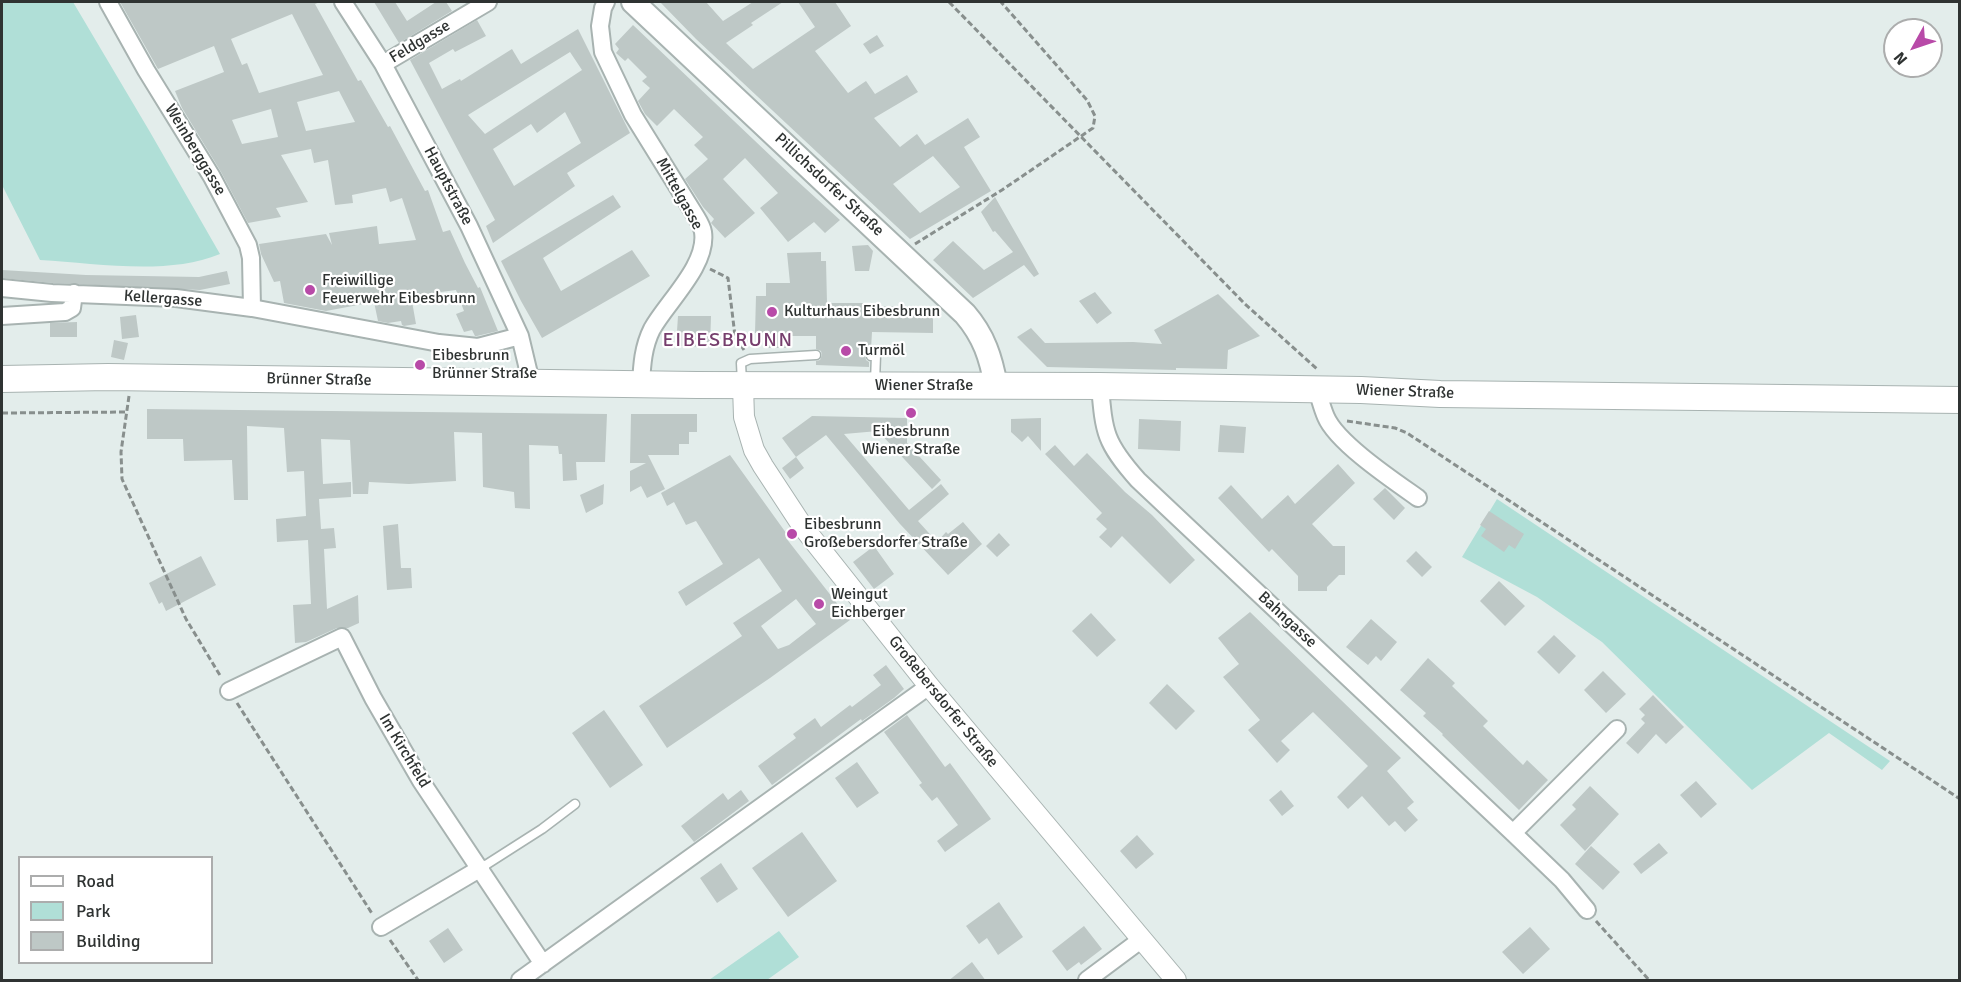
<!DOCTYPE html>
<meta charset="utf-8">
<style>
body{margin:0}
#map{position:relative;width:1961px;height:982px;overflow:hidden;background:#e3edeb;font-family:Signika,sans-serif}
canvas{display:block}
.frame{position:absolute;inset:0;border:3px solid #2f3332;pointer-events:none}
.legend{position:absolute;left:18px;top:856px;width:195px;height:108px;box-sizing:border-box;background:#fff;border:2px solid #acadad;margin:0;padding:8px 10px;list-style:none;font-size:18px;color:#2f3332}
.legend li{display:flex;align-items:center;gap:12px;height:30px}
.legend b{width:30px;border:2px solid #acadad}
.north{position:absolute;left:1883px;top:18px;width:60px;height:60px;box-sizing:border-box;background:#fff;border:2px solid #acadad;border-radius:50%;rotate:230deg;font-size:16px;font-weight:700;line-height:24px;text-align:center;color:#2f3332}
.north::after{content:'';display:block;margin:auto;width:21px;height:27px;background:#b84aa8;clip-path:polygon(50% 0,100% 100%,50% 72%,0 100%)}
</style>
<div id="map">
<canvas width="1961" height="982"></canvas>
<div class="frame"></div>
<ul class="legend">
<li><b style="height:8px;background:#fff"></b>Road</li>
<li><b style="height:16px;background:#b0dfd7"></b>Park</li>
<li><b style="height:16px;background:#bec8c6"></b>Building</li>
</ul>
<div class="north">N</div>
</div>
<script>
const c = document.querySelector('canvas').getContext('2d');
c.lineJoin = 'round';
function fill(path, color) { c.fillStyle = color; c.fill(path, 'evenodd'); }
function trace(path, color, width, dash) { c.strokeStyle = color; c.lineWidth = width; c.lineCap = dash ? 'butt' : 'round'; c.setLineDash(dash || []); c.stroke(path); }
function drawText(font, color, halo, rows, align = 'center') {
  c.font = font + ' Signika,sans-serif'; c.lineWidth = 4.5; c.setLineDash([]); c.textBaseline = 'middle'; c.strokeStyle = halo; c.fillStyle = color; for (const [text, x, y, turn = 0] of rows) {
    c.save(); c.translate(x, y); c.rotate((+turn || 0) * Math.PI / 180); c.textAlign = isNaN(turn) ? turn : align; if (halo) c.strokeText(text, 0, 0); c.fillText(text, 0, 0); c.restore();
  }
}
fill(new Path2D(`
 M2,2H73L150,132L220,254C167,276 96,263 40,260L2,185Z
 M1497,499L1890,761L1882,770L1829,733L1752,790L1602,642L1537,597L1462,557Z
 M779,931L799,957L767,980H709Z`), '#b0dfd7');
fill(new Path2D(`
 M120,2H320L315,4L358,81L361,80L388,127L390,126L425,191L428,190L443,232L450,230L465,263L478,288L480,287L498,331L477,336H475L472,330L464,332L456,314L464,311L456,290L411,296L416,324L404,326L402,325L401,321L388,323L378,321L374,302L326,311L284,303L280,281L274,282L261,254L259,244L326,234L332,245L329,233L377,226L379,244L416,240L402,198L390,202L386,188L352,195L353,203L335,205L328,160L314,163L311,149L281,155L308,202L276,208L281,217L248,223L221,172L182,108L175,91L224,72L214,46L158,69ZM292,14L323,75L259,93L247,63L242,65L231,39ZM339,91L355,122L306,131L297,102ZM271,109L278,137L242,144L232,120Z
 M374,2H395L407,21L436,2H446L452,11L399,43Z
 M660,2H706L723,21L753,2H783L751,23L753,25L726,43L753,69L815,27L798,2H835L851,26L815,51L848,93L866,81L875,94L907,75L918,92L874,118L900,147L917,134L925,145L968,118L980,137L964,147L991,191L910,239L696,39ZM933,156L960,187L920,213L893,184Z
 M477,20L486,36L455,52L453,49L429,63L442,89L460,79L461,81L512,49L521,64L578,29L630,133L567,173L575,186L493,243L486,226L495,220L410,60ZM570,52L582,70L485,134L468,115ZM565,112L581,143L514,186L493,149L531,124L537,133Z
 M633,25L794,178L840,220L825,233L814,222L788,242L760,208L778,193L745,158L723,179L755,213L725,238L711,223L714,219L703,207L685,179L708,159L694,145L703,137L674,109L657,126L645,114L638,101L650,88L642,81L647,77L628,58L625,61L616,53L619,49L615,44Z
 M877,35L884,46L870,54L863,44Z
 M613,195L621,207L543,258L561,291L632,250L650,276L542,338L521,301L501,261Z
 M995,197L1039,274L1034,277L1024,265L973,298L933,260L953,241L984,270L1013,252L995,231L993,232L981,212Z
 M868,245L873,251L869,271H855L852,246Z
 M821,252V261H826L827,303H864V306L933,307V333L872,332L871,349L865,355L866,360L869,362V367L816,365V361L820,360L822,355L821,351L816,349V336H788V348H766V333H755L756,296H766V283H790L787,253Z
 M2,270L86,275L199,277L227,271L230,284L200,290L53,283L2,278Z
 M1095,292L1112,313L1097,324L1079,301Z
 M1218,294L1260,336L1228,350L1227,369L1176,368V370L1047,367L1017,337L1031,328L1045,343L1133,342L1162,344L1154,330Z
 M136,315L139,337L122,339L120,317Z
 M678,316H711L710,347L676,346Z
 M77,322V337H50V323Z
 M114,340L128,343L124,360L111,357Z
 M147,409L607,414L605,462H576L577,480L563,481L562,454H559L558,446L529,445L530,509L515,508L514,492L483,487L482,433L454,432L456,481L409,484L369,482L368,494H353L350,440L321,439L323,484L351,482V497L319,499L321,529L334,528L336,548L324,549L327,609L358,595L359,623L348,628H337L306,642L295,643L293,605L311,604L308,540L277,542L276,519L306,516L304,471L287,472L284,428L247,426L248,500H234L232,460L184,461L183,439H147Z
 M631,414H697V432H689V444H679V455H648L665,489L647,498L641,486L630,492V471L646,463H630Z
 M812,416L907,418V443L941,480L932,489L878,431L844,434L909,510L941,484L949,494L918,521L937,542L946,532L948,534L963,522L982,544L948,575L900,524L826,435L796,457L782,438Z
 M1041,418V451L1028,436L1022,442L1011,432V419Z
 M1139,419L1181,421L1180,451L1138,449Z
 M1220,425L1246,427L1244,453L1218,452Z
 M1055,445L1074,466L1087,453L1125,492L1152,515L1195,560L1170,584L1122,536L1111,548L1099,537L1107,529L1096,519L1102,513L1045,454Z
 M730,455L789,537L786,538L850,620L770,678L667,748L639,706L742,636L733,623L782,591L759,558L686,606L678,592L723,564L696,521L686,525L674,502L667,506L661,493ZM796,599L816,624L789,645L778,649L761,626Z
 M796,457L804,468L790,479L782,468Z
 M1338,464L1355,483L1312,524L1333,546H1345V575H1339L1327,587V591H1298V576L1272,549L1269,552L1218,498L1231,485L1262,519L1288,495L1295,504Z
 M604,484L603,504L586,513L580,495Z
 M1385,488L1405,508L1394,520L1373,499Z
 M1489,511L1524,534L1515,549L1509,545L1504,552L1481,536L1486,529L1480,525Z
 M398,524L401,568H411L412,588L387,590L383,526Z
 M999,533L1010,545L997,557L986,546Z
 M874,546L894,574L874,589L853,562Z
 M1416,551L1432,567L1422,577L1406,561Z
 M201,556L216,585L166,611L162,602L159,604L149,583Z
 M1499,581L1525,606L1505,626L1480,601Z
 M1250,612L1401,758L1387,771L1414,802L1407,808L1418,820L1405,832L1395,821L1389,826L1362,796L1348,809L1337,797L1368,766L1313,712L1281,741L1290,750L1277,763L1248,730L1260,720L1223,677L1239,664L1218,638Z
 M1091,613L1116,640L1097,657L1072,631Z
 M1371,619L1397,642L1381,661L1376,656L1368,665L1346,647Z
 M1554,635L1576,656L1559,674L1537,652Z
 M1428,658L1455,683L1452,686L1488,721L1483,726L1523,765L1527,760L1548,780L1519,810L1442,735L1443,734L1423,716L1426,713L1400,690Z
 M886,665L904,689L894,698L862,721L861,719L772,785L758,766L796,738L793,734L815,718L821,727L850,705L852,707L881,685L873,675Z
 M1603,671L1626,694L1606,713L1584,690Z
 M1167,684L1195,711L1176,730L1149,703Z
 M1653,695L1684,727L1666,744L1656,734L1638,754L1626,743L1645,723L1641,719L1645,715L1639,709Z
 M604,710L643,765L610,788L572,733Z
 M907,715L945,767L950,763L991,819L945,852L937,841L958,825L937,797L932,801L919,785L922,783L884,732Z
 M857,762L879,793L857,808L835,778Z
 M1696,781L1717,804L1701,818L1680,795Z
 M1590,786L1619,814L1585,851L1560,825L1576,809L1572,805Z
 M741,790L749,801L694,842L681,826L723,793L728,800Z
 M1281,790L1294,806L1282,816L1269,800Z
 M802,832L837,881L788,917L752,868Z
 M1137,835L1154,854L1136,869L1120,851Z
 M1659,843L1668,853L1641,874L1633,864Z
 M1591,846L1620,872L1603,890L1575,864Z
 M721,863L738,889L717,903L700,878Z
 M999,902L1023,937L998,955L987,938L979,944L966,926Z
 M1084,926L1102,949L1081,965L1079,962L1067,971L1052,951Z
 M1530,927L1550,949L1523,974L1502,952Z
 M448,928L463,950L444,963L429,941Z
 M972,962L986,981H948Z`), '#bec8c6');
const service = new Path2D(`
 M871,356L876,355L875,382
 M742,383L741,363L750,359L816,355
 M481,868L542,829L575,804`);
const minor = new Path2D(`
 M108,2L146,70L212,177L248,245L251,258L252,308
 M343,2L383,64L469,226L520,336L531,382
 M606,2L603,8L600,26L603,52L633,115L695,215C698,220 702,226 703,232C708,265 667,302 652,329C643,347 642,365 641,384
 M383,64L488,2
 M2,288L52,293L176,298L252,308L439,343L478,347L520,336
 M2,316L65,312L72,308L74,293
 M1100,386C1104,433 1105,443 1138,480L1513,833L1562,880L1587,910
 M1317,390C1320,399 1322,408 1326,417C1337,443 1394,481 1418,498
 M229,691L342,637L373,698L421,781L543,964
 M1513,833L1617,729
 M381,927L481,868
 M520,980L929,686
 M1087,980L1142,939`);
const tertiary = new Path2D(`
 M743,386L744,417L754,450L763,466L803,527L929,686L1176,980`);
const secondary = new Path2D(`
 M633,2L965,314C984,336 991,358 996,386`);
const primary = new Path2D(`
 M2,379L108,377L697,385L1100,386L1361,390L1440,394L1960,400`);
trace(service, '#a8b3b1', 11);
trace(minor, '#a8b3b1', 20);
trace(tertiary, '#a8b3b1', 22);
trace(secondary, '#a8b3b1', 26);
trace(primary, '#a8b3b1', 28);
trace(new Path2D(`
 M949,2L1245,304L1317,369
 M915,244L1002,190L1093,128L1095,116L1087,100L1001,2
 M710,269L728,278L735,336L744,350
 M129,396L121,452L122,479L186,619L221,677
 M2,413L126,412
 M1347,421L1395,428L1407,433L1960,799
 M237,703L373,915
 M1596,921L1649,980
 M390,940L418,980`), '#888f8d', 3, [6, 3]);
trace(service, '#fff', 8);
trace(minor, '#fff', 16);
trace(tertiary, '#fff', 20);
trace(secondary, '#fff', 22);
trace(primary, '#fff', 26);
for (const [x, y, r, color] of [
 [310,290,6,"#b84aa8"],
 [772,312,6,"#b84aa8"],
 [846,351,6,"#b84aa8"],
 [420,365,6,"#b84aa8"],
 [911,413,6,"#b84aa8"],
 [792,534,6,"#b84aa8"],
 [819,604,6,"#b84aa8"]
]) { const dot = new Path2D(); dot.arc(x, y, r, 0, 2 * Math.PI); c.fillStyle = color; c.fill(dot); trace(dot, '#fff', 2); }
drawText('16px', '#2f3332', '#fff', [
 ["Feldgasse",420,42,-31],
 ["Weinberggasse",195,150,59],
 ["Pillichsdorfer Straße",829,185,43],
 ["Hauptstraße",448,186,62],
 ["Mittelgasse",679,194,61],
 ["Kellergasse",163,299,4],
 ["Brünner Straße",319,380,1],
 ["Wiener Straße",924,386],
 ["Wiener Straße",1405,392,2],
 ["Bahngasse",1287,620,43],
 ["Großebersdorfer Straße",943,702,51],
 ["Im Kirchfeld",404,751,59]
]);
drawText('16px', '#2f3332', '#fff', [
 ["Freiwillige",322,281],
 ["Feuerwehr Eibesbrunn",322,299],
 ["Kulturhaus Eibesbrunn",784,312],
 ["Turmöl",858,351],
 ["Eibesbrunn",432,356],
 ["Brünner Straße",432,374],
 ["Eibesbrunn",911,432,"center"],
 ["Wiener Straße",911,450,"center"],
 ["Eibesbrunn",804,525],
 ["Großebersdorfer Straße",804,543],
 ["Weingut",831,595],
 ["Eichberger",831,613]
], 'left');
c.letterSpacing = '1.5px';
drawText('20px', '#763e6d', '#fff', [
 ["EIBESBRUNN",728,341]
]);
c.letterSpacing = '0px';
</script>
